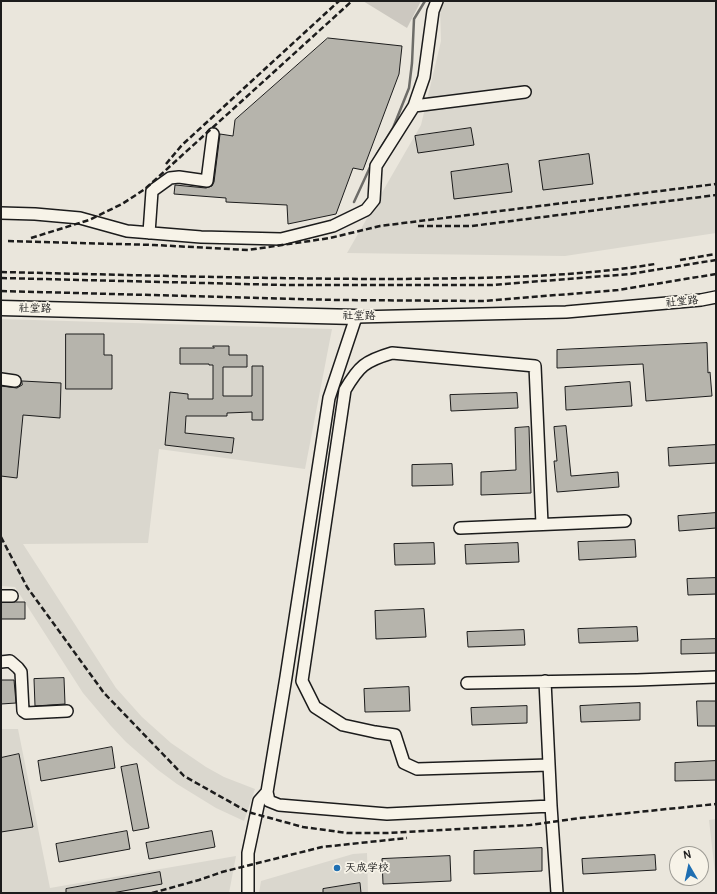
<!DOCTYPE html>
<meta charset="utf-8">
<style>
body{margin:0}
#map{position:relative;width:717px;height:894px;overflow:hidden;background:#eae6dc;font-family:Pangolin,sans-serif}
canvas{display:block}
.frame{position:absolute;inset:0;border:2px solid #1c1c1c;pointer-events:none}
.north{position:absolute;left:669px;top:846px;width:40px;height:40px;box-sizing:border-box;background:#f7f3e8;border:1px solid #9f9d96;border-radius:50%;rotate:351deg;font-size:11px;font-weight:700;line-height:16px;text-align:center;color:#1c1c1c}
.north::after{content:'';display:block;margin:auto;width:14px;height:18px;background:#1f6fb2;clip-path:polygon(50% 0,100% 100%,50% 72%,0 100%)}
</style>
<div id="map">
<canvas width="717" height="894"></canvas>
<div class="frame"></div>
<div class="north">N</div>
</div>
<script>
const c = document.querySelector('canvas').getContext('2d');
c.lineJoin = 'round';
function fill(path, color) { c.fillStyle = color; c.fill(path, 'evenodd'); }
function trace(path, color, width, dash) { c.strokeStyle = color; c.lineWidth = width; c.lineCap = dash ? 'butt' : 'round'; c.setLineDash(dash || []); c.stroke(path); }
function drawText(font, color, halo, rows, align = 'center') {
  c.font = font + ' Pangolin,"LXGW WenKai TC",sans-serif'; c.lineWidth = 3.5; c.setLineDash([]); c.textBaseline = 'middle'; c.strokeStyle = halo; c.fillStyle = color; for (const [text, x, y, turn = 0] of rows) {
    c.save(); c.translate(x, y); c.rotate((+turn || 0) * Math.PI / 180); c.textAlign = isNaN(turn) ? turn : align; if (halo) c.strokeText(text, 0, 0); c.fillText(text, 0, 0); c.restore();
  }
}
fill(new Path2D(`
 M444,1H716V233L565,256L347,253L421,125L441,41L440,6Z
 M1,319L332,329L305,469L159,449L148,543L23,544L116,688L142,717L171,743L206,767L224,777L255,789L244,821L216,808L177,784L158,770L126,742L111,726L83,693L15,587L1,586Z
 M1,729H18L50,888L236,856L229,893H1Z
 M716,819V882L709,820Z
 M367,853L368,893H259L261,881L353,854Z`), '#dad7ce');
fill(new Path2D(`
 M363,1H421L407,28Z`), '#ccc8c0');
trace(new Path2D(`
 M377,154L393,128L409,88L412,63L414,19L425,1
 M354,202L371,165`), '#6d6c68', 2.5);
const building = new Path2D(`
 M328,38L402,46L399,74L363,170L353,168L336,214L288,224L287,205L226,202V198L174,194L175,185L206,188L212,186L214,182L220,134L233,136L235,120Z
 M471,128L474,145L418,153L415,136Z
 M589,154L593,184L543,190L539,161Z
 M508,164L512,192L454,199L451,172Z
 M66,334H104V355H112V389H66Z
 M707,343L708,373L710,372L712,396L646,401L643,364L557,368V350Z
 M213,346H229V355H247V367H223V396H252V366H263V420H252V412L227,413V416H186L185,433L234,438L232,453L165,445L170,392L188,394V399H213V365H209V364H180V348H214Z
 M22,381L61,383L60,418L23,415L17,478L1,476V386L17,388L22,385Z
 M630,382L632,406L566,410L565,387Z
 M517,393L518,408L451,411L450,395Z
 M566,426L571,476L618,472L619,487L557,492L554,461H557L554,427Z
 M529,427L531,493L481,495V472L516,470L515,428Z
 M716,445V463L669,466L668,448Z
 M452,464L453,485L412,486V465Z
 M716,513V528L679,531L678,516Z
 M635,540L636,557L579,560L578,542Z
 M434,543L435,564L395,565L394,544Z
 M518,543L519,562L466,564L465,545Z
 M716,578V594L688,595L687,579Z
 M16,602H25V619H1V603Z
 M424,609L426,637L376,639L375,611Z
 M637,627L638,641L579,643L578,629Z
 M524,630L525,645L468,647L467,632Z
 M716,639V653L681,654V640Z
 M64,678L65,704L35,706L34,679Z
 M1,680H14L16,703L1,704Z
 M409,687L410,711L365,712L364,689Z
 M697,701H716V726H698Z
 M640,703V720L581,722L580,706Z
 M527,706V723L472,725L471,708Z
 M112,747L115,768L41,781L38,761Z
 M19,754L33,827L1,832V758Z
 M716,761V780L675,781V763Z
 M137,764L149,828L133,831L121,767Z
 M127,831L130,849L59,862L56,844Z
 M212,831L215,847L149,859L146,843Z
 M542,848V871L474,874V851Z
 M655,855L656,870L583,874L582,859Z
 M450,856L451,881L383,884L382,859Z
 M160,872L162,884L112,893H66V889Z
 M360,883L361,893H323V889Z`);
fill(building, '#b6b4ac');
trace(building, '#1c1c1c', 1);
const minor = new Path2D(`
 M414,106L525,92
 M1,213L35,214L80,218L127,231L201,237L281,239L333,226L366,210L374,200L376,166L414,106L424,77L433,11L437,1
 M149,233L152,191L170,178L179,177L207,181L213,134
 M1,379L15,381
 M542,524L535,366L392,353C365,361 359,366 345,390L302,681L315,707L343,725L375,732L395,735L404,763L417,769L549,765
 M460,528L625,521
 M1,596H12
 M1,662L10,661L18,668L21,672L23,711L26,713L67,711
 M545,681L551,806
 M467,683L637,680L716,677
 M248,893V853L259,801L267,792
 M557,893L551,806L387,814L279,805L269,801L267,792L286,677L329,398L356,317L566,312L701,300L716,297`);
const major = new Path2D(`
 M1,308L356,317`);
trace(minor, '#1c1c1c', 14);
trace(major, '#1c1c1c', 17);
trace(minor, '#f7f3e8', 11);
trace(major, '#f7f3e8', 14);
trace(new Path2D(`
 M166,164L182,145L339,1
 M418,226H472L716,195
 M31,238L89,220L122,204L145,189L352,1
 M8,241L154,245L248,250L330,238L380,226L716,184
 M680,260L716,254
 M1,272C132,275 264,279 396,279C482,278 570,278 655,264
 M1,278L285,285H492L630,274L716,260
 M1,291L336,300L484,301L618,290L716,274
 M1,537L27,587L104,693L184,776L248,812L303,827L347,833H387L530,825L580,818L716,804
 M152,893L199,880L222,872L322,847L407,838`), '#1c1c1c', 2.5, [6, 3]);
for (const [x, y, r, color] of [
 [337,868,4,"#1f6fb2"]
]) { const dot = new Path2D(); dot.arc(x, y, r, 0, 2 * Math.PI); c.fillStyle = color; c.fill(dot); trace(dot, '#f7f3e8', 1.5); }
drawText('11px', '#1c1c1c', '#f7f3e8', [
 ["社堂路",682,302,-6],
 ["社堂路",35,309,1],
 ["社堂路",359,316]
]);
drawText('11px', '#1c1c1c', '#f7f3e8', [
 ["天成学校",345,868]
], 'left');
</script>
